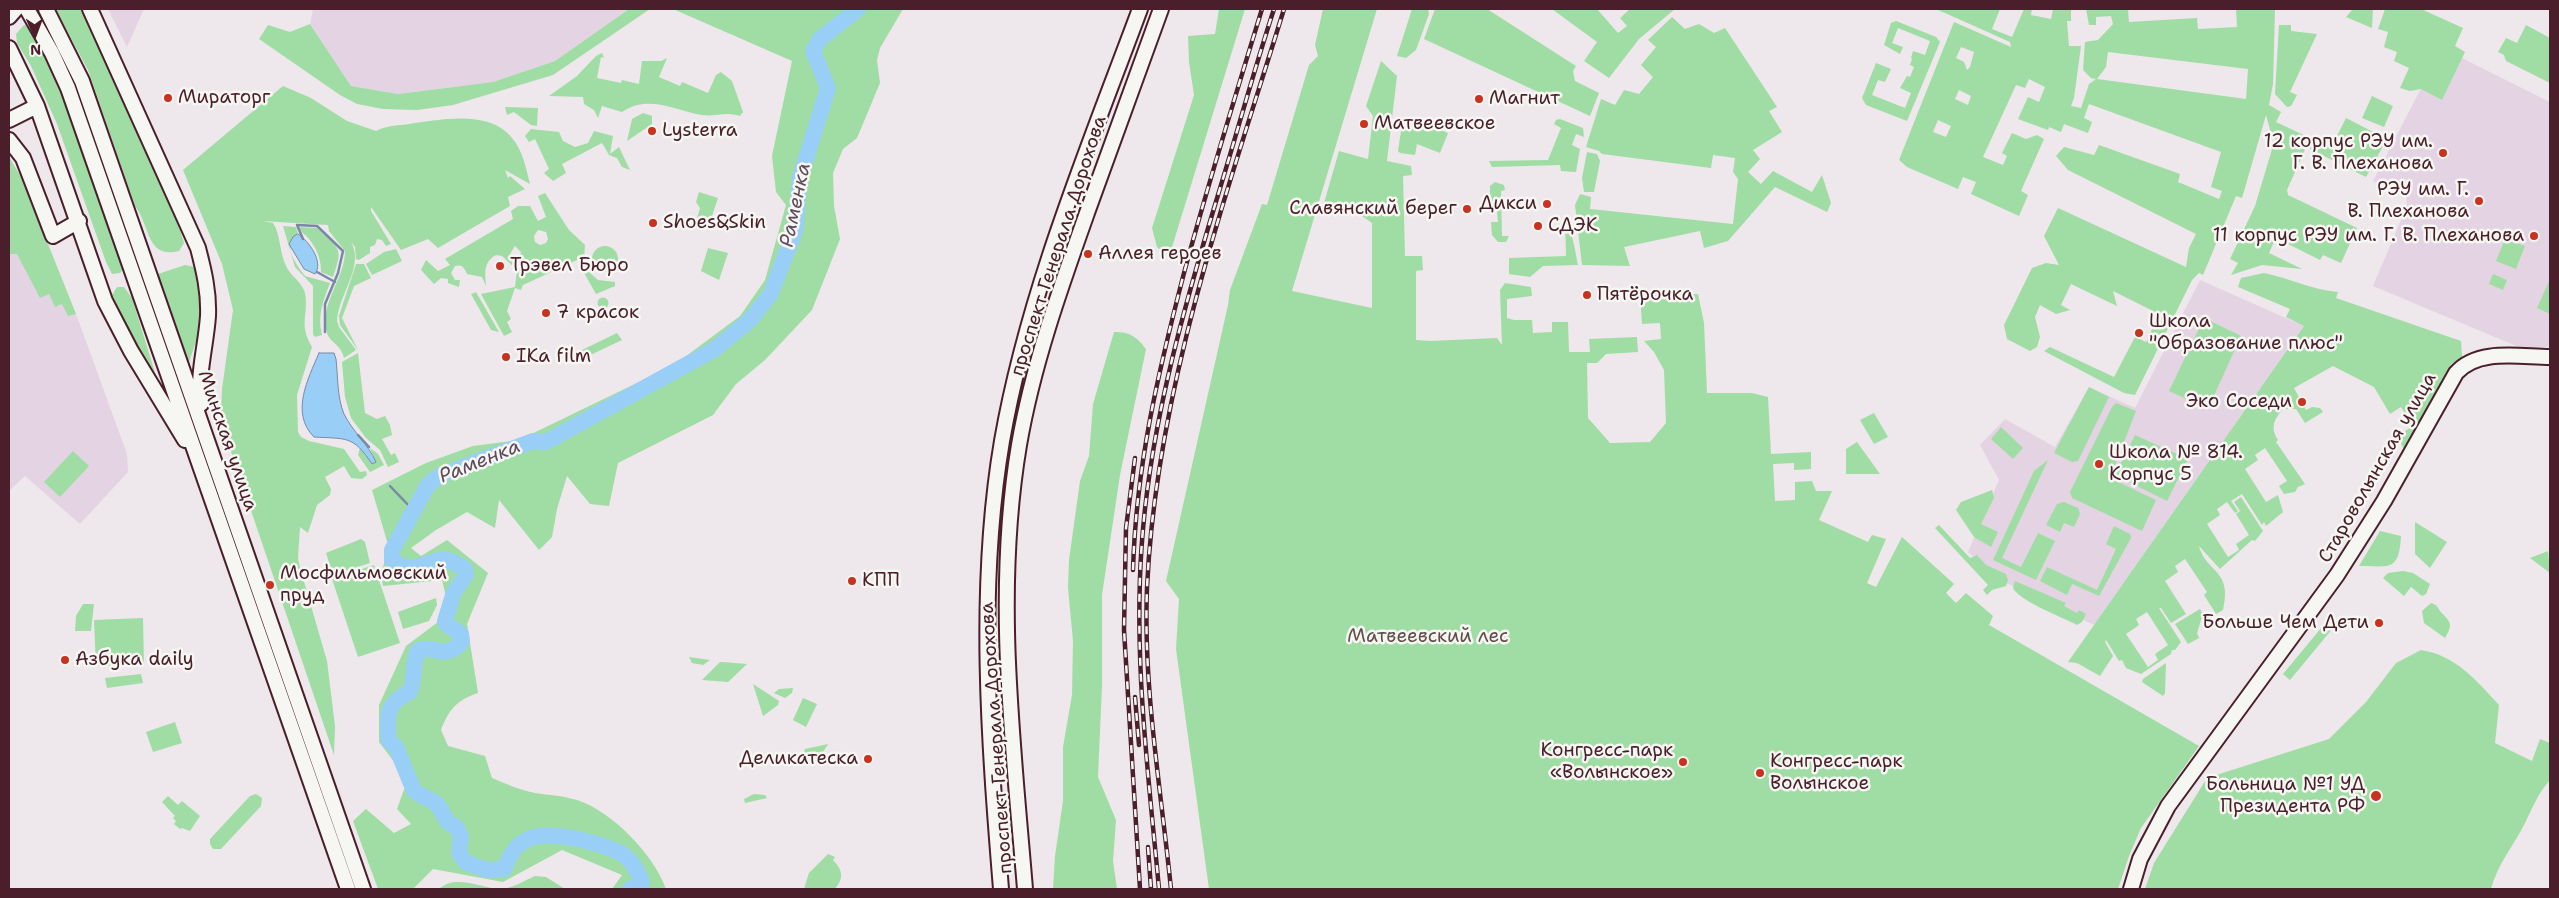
<!DOCTYPE html>
<meta charset="utf-8">
<style>
body{margin:0}
#map{position:relative;width:2559px;height:898px;overflow:hidden;background:#eee7eb;font-family:"Shantell Sans",sans-serif}
canvas{display:block}
.frame{position:absolute;inset:0;border:10px solid #4a1f2b;pointer-events:none}
.north{position:absolute;left:10px;top:10px;width:50px;height:50px;-webkit-text-stroke:4px #f6f6f2;paint-order:stroke;rotate:178deg;font-size:14px;font-weight:700;line-height:20px;text-align:center;color:#4a1f2b}
.north::after{content:'';display:block;margin:auto;width:18px;height:22px;background:#4a1f2b;clip-path:polygon(50% 0,100% 100%,50% 72%,0 100%)}
</style>
<div id="map">
<canvas width="2559" height="898"></canvas>
<div class="frame"></div>
<div class="north">N</div>
</div>
<script>
const c = document.querySelector('canvas').getContext('2d');
c.lineJoin = 'round';
function fill(path, color) { c.fillStyle = color; c.fill(path, 'evenodd'); }
function trace(path, color, width, dash) { c.strokeStyle = color; c.lineWidth = width; c.lineCap = dash ? 'butt' : 'round'; c.setLineDash(dash || []); c.stroke(path); }
function drawText(font, color, halo, rows, align = 'center') {
  c.font = font + ' "Shantell Sans",sans-serif'; c.lineWidth = 5; c.setLineDash([]); c.textBaseline = 'middle'; c.strokeStyle = halo; c.fillStyle = color; for (const [text, x, y, turn = 0] of rows) {
    c.save(); c.translate(x, y); c.rotate((+turn || 0) * Math.PI / 180); c.textAlign = isNaN(turn) ? turn : align; if (halo) c.strokeText(text, 0, 0); c.fillText(text, 0, 0); c.restore();
  }
}
fill(new Path2D(`
 M108,9H144L127,47Z
 M313,9H629L555,61L493,82L398,94L351,86L310,24Z
 M2442,48L2550,102V347L2521,348L2373,286L2407,206L2406,196L2373,181Z
 M9,157L22,179L79,322L127,454L128,472L80,524L25,476L9,491Z
 M2200,280L2304,326L2094,625L2000,580L1968,552L1999,480L1980,445L2005,419L2055,447L2089,387L2135,408Z`), '#e4d4e3');
fill(new Path2D(`
 M55,9H83L176,217L184,243L179,251C146,259 151,227 135,206L88,70Z
 M629,9H650L553,75L453,105L417,110L383,109L357,104L340,95L259,39L268,25L290,32L310,24L351,86L398,94L493,82L555,61Z
 M673,9H903L880,48L877,60L880,83L857,138L843,149L833,173L834,206L840,239L812,310L765,360L736,384L713,415L618,463L609,506L590,504L567,476L557,509L552,537L539,550L499,500L495,528L467,512L436,530L411,548L421,556L447,540L488,573L467,624L478,693C457,700 449,709 441,730L448,746L485,756L492,778C506,784 520,790 535,793C549,795 564,796 577,800C612,811 654,855 666,889H612L622,875L562,850L503,882L433,869L413,889H378L353,821L366,809L394,833L411,824L397,809L406,784L395,763L379,742V705L406,646L450,613L442,580L383,586L381,573L389,548L372,490L426,463L473,446L519,440L674,365L740,316L765,280L786,205L776,192L772,156L792,61Z
 M1219,9H1245L1169,257L1157,247L1152,228L1194,95L1189,62L1188,36L1215,34Z
 M1323,9H1377L1292,291L1372,308V223L1358,213L1324,203L1339,151L1368,159L1373,116L1366,106L1381,61L1397,76L1387,161L1411,166L1412,175L1403,176L1405,256H1422L1423,270L1416,271V340L1430,341L1497,338L1502,345L1500,290L1505,283L1531,287L1532,296L1507,299V318L1514,320H1532L1533,333L1552,332V322H1568L1569,352H1590L1589,339L1637,337L1638,352L1606,354L1597,363H1587L1588,418L1610,443L1650,442L1666,423L1664,370L1654,352L1644,341L1661,339L1660,323L1642,324L1640,295L1698,294L1704,323L1707,393H1752L1768,397L1771,454L1811,452V469L1794,470V463L1773,464L1775,501L1795,500V482L1812,481L1816,491H1832L1819,520L1868,542L1872,535L1886,539L1867,583L1876,587L1902,537L1954,584L1946,593L1956,603L1966,593L1993,616L1989,625L2199,746L2141,828L2129,856L2118,889H1209L1176,649L1179,599L1166,581L1228,305L1230,290L1262,204L1267,205L1309,65L1318,56L1315,45Z
 M1412,9H1428L1429,14L1416,50L1406,58L1397,56Z
 M1435,9H1487L1576,66L1573,71L1575,81L1599,93L1590,116L1424,39Z
 M1552,9H1597L1618,33L1627,26L1620,18L1630,9H1675L1639,39L1609,78L1584,61L1597,42Z
 M1936,9H2000L1992,29L2012,37L2024,9H2032L2031,15L2051,19L2053,9H2071V21H2067L2069,46H2081L2074,98L2071,106L2081,108L2089,84L2096,79L2091,78L2083,70L2085,42L2098,40L2113,24L2111,16L2096,17V25H2089L2086,9H2128L2129,22L2197,18L2198,29L2237,27L2236,9H2275L2273,84L2269,105L2281,112L2276,122L2331,148L2346,118L2387,139L2366,177L2306,147L2287,190L2288,195L2357,228L2341,263L2323,255L2320,260L2288,244L2290,239L2278,233L2269,253L2302,269L2262,265L2231,275L2238,263L2230,259L2255,206L2276,136L2271,133L2266,115L2242,198L2236,196L2203,275L2199,273L2192,280L2135,395L2124,393L2044,351L2050,347L2114,377L2135,337L2146,342L2159,314L2113,291L2117,306L2071,284L2061,305L2070,310L2056,314L2040,305L2035,317L2040,337L2037,347L2030,351L2007,339L2004,325L2032,268L2046,263L2059,265L2044,236L2058,208L2186,267L2189,248L2196,234L2068,170L2056,156L2064,147L2094,155L2099,145L2180,174L2178,182L2219,199L2222,191L2211,187L2221,152L2089,104L2084,118L2092,122L2088,133L2064,124L2061,132L2049,127L2048,130L2018,119L2028,97L2039,102L2045,87L2029,79L2025,88L2016,85L1983,157L2003,165L2007,156L2002,153L2012,133L2026,139L2037,135L2044,139L2021,191L2028,195L2019,216L1971,194L1976,182L1963,177L1958,189L1907,167L1899,160L1954,22L2011,47L2010,42ZM1961,47L1974,52L1970,67L1967,70L1964,62L1956,58ZM2108,52L2248,69L2246,99L2097,79L2106,67ZM1959,90L1971,96L1968,105L1955,99ZM1938,120L1951,126L1946,137L1933,132Z
 M2353,9H2373L2372,28L2346,17Z
 M2385,9H2421L2463,28L2455,46L2465,52L2442,100L2421,89L2410,91L2400,88L2409,68L2394,61L2397,52L2384,47L2388,32L2378,29Z
 M1672,17L1685,29L1699,24L1714,33L1725,28L1777,107L1769,111L1782,132L1753,150L1760,159L1748,172L1761,184L1773,171L1812,192L1822,175L1831,203L1827,212L1775,187L1728,241L1704,248L1700,231L1624,247L1630,266L1582,265L1575,205L1580,194L1591,197L1590,209L1733,224L1738,179L1733,172L1735,158L1713,155L1711,168L1602,154L1599,151L1586,147L1601,99L1615,105L1624,90L1639,94L1653,77L1641,65L1656,47L1648,40Z
 M1896,21L1936,37L1940,42L1907,121L1866,105L1862,98L1876,63L1891,69L1885,82L1878,80L1872,95L1905,108L1911,93L1900,88L1907,76L1910,77L1914,67L1910,65L1912,59L1911,58L1913,51L1925,55L1930,41L1898,28L1892,43L1903,47L1900,54L1884,45L1891,23Z
 M24,25L31,27L67,103L124,268L120,273L112,274L106,262L57,124L31,66L17,43L16,34Z
 M2279,25H2291V31L2317,34L2290,92L2297,95L2291,106L2287,107L2275,94Z
 M2526,25L2550,38V83L2506,61L2504,55L2498,52L2506,38L2517,43Z
 M602,53L604,58L601,57L597,78L621,83L622,80L639,84L642,61H661L667,58L659,77L680,86L682,82L708,93L716,75L721,72L732,81L743,112L740,116C724,111 717,117 702,115C674,110 648,94 622,112L602,106L598,118L594,110L584,104L583,97L549,96L577,76L596,56Z
 M283,86L311,98L347,121L376,131C387,125 397,126 409,124C440,120 489,109 512,138C523,151 526,168 530,184L505,170L508,178L510,176L525,189L508,197L510,206L438,248L428,239L401,250L371,207V211L391,244L386,246L382,240L377,239L375,245L370,247V253L359,260L356,259L355,247L351,242C365,266 338,295 337,321L339,327L356,350L344,358C341,344 330,343 327,333C319,303 345,279 345,251L329,231L328,225L262,221L273,223C281,235 279,253 287,268C292,277 302,282 305,293C309,316 298,323 312,347L297,395L298,432L301,437L309,441L344,449L360,472L366,471L367,475L362,479L351,478L344,466L325,477L331,489L330,495L317,505L308,533L300,527L298,558L300,568L327,661L335,726L334,755L225,434L221,413L222,389L233,310L222,264L183,170Z
 M2372,96L2393,106L2384,127L2362,118Z
 M505,107L538,108L537,126L531,125L514,112L507,115Z
 M643,113L652,116V124L627,141L632,119Z
 M1407,117L1448,133L1440,153L1417,144L1415,155L1400,153L1398,151L1403,118Z
 M1560,119L1583,128L1584,137L1576,134L1572,145L1580,149L1576,172L1561,171L1560,165L1492,167L1489,161L1548,160L1561,128L1554,124L1556,120Z
 M531,129L559,132L563,141L575,147L588,143L594,131L613,136L610,154L619,147L630,170L622,167L617,158L609,155L602,143L562,164L566,173L553,181L544,173L549,169L535,139L529,142L525,136Z
 M1587,152L1597,154L1600,161L1594,192H1584L1582,178Z
 M9,157L22,179L76,314L68,316L62,304L55,307L49,294L40,298L17,254H9Z
 M1495,182L1504,185L1505,190L1501,191L1502,236H1509L1506,242H1498L1492,235L1491,222H1498L1497,211H1490V186Z
 M699,192L718,198L710,222L697,218L700,208L696,202Z
 M545,193L569,230L585,245L584,260L577,257V260L523,285L521,290L515,288L507,311L511,319L507,322L512,332L504,336L481,294L515,287L517,270L502,256L496,255C483,262 485,273 486,286L482,277L467,274C464,267 462,264 455,266L451,273L455,280H460L459,287L448,283V279L441,278L434,284L421,270L426,260L438,271L450,265L445,259L513,219L511,211L518,206H530L538,221L546,217L538,196ZM538,230L546,232L548,239L546,243L540,245L535,242L534,236ZM515,246L521,252L520,256L513,259L510,254Z
 M1565,222C1572,228 1576,255 1578,265L1543,266L1530,277L1509,274V258L1566,256Z
 M283,226L296,227L298,234C280,244 297,265 305,276L330,283C323,301 317,316 322,335L315,337L313,334V286L295,267Z
 M299,227L317,228C339,250 344,246 333,277L321,272C321,259 317,249 309,239C305,234 301,233 299,227Z
 M2505,239L2525,246L2516,269L2496,261Z
 M592 259a13 13 0 1 1 26 0a13 13 0 1 1-26 0Z
 M708,248L728,253L719,280L701,271Z
 M396,249L402,261L372,275L366,264L384,252Z
 M356,264H364L371,278L354,286L342,318L358,350L340,325L339,316Z
 M185,265L194,267L201,300V327L189,362H186L158,274Z
 M583,271L589,272L598,280L615,282V286L596,294Z
 M2264,273C2289,278 2313,290 2338,292L2336,298L2461,341L2462,357L2451,364L2405,451L2397,436L2413,426L2401,407L2390,414L2374,387L2333,366L2294,388L2306,410L2312,407L2320,408L2323,412L2305,423L2296,409H2283C2274,419 2270,428 2278,440L2276,442L2305,484L2298,487L2295,492L2284,494L2279,486L2287,481L2265,448L2255,455L2258,460L2245,469L2266,502L2278,495L2283,512L2266,526L2264,522L2262,525L2242,494L2231,501L2238,511L2235,513L2227,502L2217,509L2220,515L2207,524L2228,557L2239,550L2236,544L2249,535L2236,514L2240,511L2234,502L2241,497L2263,531L2255,541L2252,540L2220,569L2199,546C2206,573 2233,569 2223,610L2216,614L2204,595L2207,592L2185,559L2175,566L2178,572L2165,581L2186,614L2171,623L2161,608H2159L2181,642L2175,650H2172L2171,654L2141,674L2126,668L2122,660L2119,661L2106,640L2105,642L2113,656L2100,676L2077,663L2068,662L2304,326L2286,317L2290,309L2238,287L2241,278ZM2147,612L2168,645L2155,654L2158,660L2148,667L2126,634L2139,625L2136,619Z
 M2493,274L2507,280L2503,290L2489,284Z
 M2550,279V314L2537,308Z
 M117,287H124L132,298L156,376L128,331L112,295Z
 M476,292L499,332L491,330L471,294Z
 M597.5 303a5.5 5.5 0 1 1 11 0a5.5 5.5 0 1 1-11 0Z
 M2204,318L2241,336L2208,409L2169,391Z
 M1114,332C1130,332 1136,336 1146,349L1120,475L1102,595V686L1098,777L1116,820L1113,861L1117,889H1053L1055,856L1063,801V747L1072,695L1073,641L1068,588L1069,560L1080,481L1089,456L1093,404Z
 M617,333L622,340L582,359V350Z
 M358,353L365,413L377,419L385,416L390,425L392,435L382,439L391,455L395,453L399,462L388,467L380,450L366,438L351,418L345,397L342,362Z
 M2089,387L2109,397L2078,461L2072,462L2054,453Z
 M2116,403L2136,411L2110,478L2156,500L2142,531L2072,498L2070,492L2112,407Z
 M1874,413L1888,437L1874,444L1860,420Z
 M2001,427L2023,448L2013,459L1991,439Z
 M2135,435L2188,459L2167,501L2115,475Z
 M1857,442L1880,474H1846V449Z
 M360,448L372,464L376,462L370,448L378,454L384,465L370,472L358,455Z
 M73,451L89,466L60,497L44,482Z
 M2048,460L2002,558L2021,567L2038,533L2055,541L2036,580L1993,560L2034,471Z
 M1992,490L1994,498L1981,524L1998,532L1991,547L1974,537L1956,510L1961,502Z
 M2064,502L2078,508L2080,514L2074,527L2064,523L2060,532L2046,525L2057,504Z
 M2415,522L2447,542L2430,568L2415,554Z
 M1939,525L1970,558L1977,555L1986,565L2006,574L2008,580L2006,586L1992,590L1987,595L1983,590L1988,585L1935,528Z
 M2114,526L2130,534L2131,538L2099,596L2072,584L2067,595L2040,581L2047,567L2097,590L2116,549L2106,544Z
 M2380,531L2401,536C2399,572 2390,566 2359,566Z
 M361,539L365,542L370,563L333,575L326,553Z
 M2548,551L2550,573L2530,558Z
 M374,565L400,643L358,657L332,579Z
 M2403,571L2413,573L2430,584L2426,594L2422,596L2411,587L2404,596L2383,578L2388,573Z
 M2015,581L2066,603L2064,606L2077,613L2079,610L2086,614L2082,622L2077,625C2060,616 2029,605 2016,592C2012,589 2013,585 2015,581Z
 M436,598L437,605L429,621L403,629L398,612Z
 M2431,603C2437,605 2437,606 2440,611C2450,622 2454,623 2445,638L2424,623L2422,611Z
 M83,604H94L91,631H75L76,616Z
 M2200,609L2203,614L2197,633L2199,638L2188,644L2175,624Z
 M143,618L144,665L96,666L94,620Z
 M2327,621L2333,628L2290,680L2283,674Z
 M2421,650C2455,655 2476,680 2499,705L2495,743L2532,761L2540,739L2550,743V780C2538,793 2533,807 2525,823C2514,845 2497,865 2491,889H2145L2154,863L2207,778L2329,739L2366,702L2396,663Z
 M689,657L710,660L703,665L692,663Z
 M720,662H723L747,664L728,682L702,680Z
 M2166,663L2165,693L2163,696L2142,682L2143,679Z
 M141,674L143,683L107,688L105,678Z
 M753,684L779,701L778,705L763,716Z
 M793,688L792,693L785,698L774,693L779,689Z
 M803,698L817,704L806,727L793,720Z
 M175,722L182,743L153,752L146,732Z
 M828,744L817,762L804,752L805,749Z
 M256,794L262,798L261,806L221,849H213L210,844V839L250,796Z
 M754,794L765,795L767,798L745,803L744,799Z
 M168,796L178,805L182,801L200,816L190,831L182,828L180,829L174,824L176,821L173,818L175,816L162,802Z
 M828,854L835,857L833,860C843,870 844,878 835,889H804L809,873Z
 M535,876L546,877L565,889H439C456,873 482,889 502,889C513,888 526,880 535,876Z`), '#9fdda4');
const water = new Path2D(`
 M298,234C309,241 324,262 315,274L304,269L289,244L293,237Z
 M319,353H334L336,359C338,377 337,397 344,414C353,432 368,444 376,462L372,464C353,435 346,439 314,437C290,413 308,379 319,353Z`);
fill(water, '#99cff7');
trace(water, '#7989a5', 1);
trace(new Path2D(`
 M303,239L297,225L317,226L343,251L338,273L325,304V332
 M317,272L335,282
 M358,435L369,447
 M390,486L413,510`), '#7989a5', 2.5);
trace(new Path2D(`
 M630,889L642,884C640,873 630,858 621,853C600,843 552,830 531,838C516,843 510,855 504,869L487,870L465,862L459,852L461,837L457,828L448,822L437,804L414,791L396,747L389,741C387,715 385,704 410,692C415,678 412,663 418,650C440,644 442,662 462,642L461,634L446,624L445,621L454,592L466,575L465,569C460,566 453,561 447,560C428,557 417,577 392,561V550L428,485L439,476L533,441L546,442L715,349L750,320L770,295L795,231L800,178L828,88L813,51L820,39L858,9`), '#99cff7', 16);
const secondary = new Path2D(`
 M27,9L52,53L68,88L348,889
 M46,9L82,81L363,889
 M90,9L198,248C204,271 209,292 208,316C206,346 197,374 201,404
 M9,17L16,9
 M9,48L37,106L105,301L131,351L185,440
 M9,120L37,106
 M9,140L23,158L53,236L79,221
 M1001,889C989,741 977,588 1002,441C1028,292 1088,149 1140,9
 M1025,889C1013,742 994,593 1019,445C1033,364 1061,286 1088,210C1112,143 1136,76 1161,9
 M2131,889L2140,859L2168,806L2337,575L2384,501L2456,373C2478,348 2520,357 2550,357`);
trace(secondary, '#4a1f2b', 18);
trace(secondary, '#f6f6f2', 14);
const rail = new Path2D(`
 M1135,458L1126,528L1124,630L1140,889
 M1133,570C1136,466 1158,373 1184,273C1208,184 1235,97 1262,9
 M1135,697L1139,745
 M1148,847L1151,889
 M1159,889C1148,770 1132,649 1143,529C1153,415 1185,304 1218,195C1237,133 1254,70 1274,9
 M1171,889C1161,789 1143,688 1147,588C1156,389 1226,197 1284,9`);
trace(rail, '#4a1f2b', 4.5);
trace(rail, '#f6f6f2', 2.5, [8]);
for (const [x, y, r, color] of [
 [168,98,5,"#c8321e"],
 [1479,99,5,"#c8321e"],
 [1364,124,5,"#c8321e"],
 [652,131,5,"#c8321e"],
 [2443,153,5,"#c8321e"],
 [2479,201,5,"#c8321e"],
 [1547,204,5,"#c8321e"],
 [1467,209,5,"#c8321e"],
 [653,223,5,"#c8321e"],
 [1538,226,5,"#c8321e"],
 [2534,236,5,"#c8321e"],
 [1088,254,5,"#c8321e"],
 [500,266,5,"#c8321e"],
 [1587,295,5,"#c8321e"],
 [546,313,5,"#c8321e"],
 [2139,333,5,"#c8321e"],
 [506,357,5,"#c8321e"],
 [2302,402,5,"#c8321e"],
 [2099,464,5,"#c8321e"],
 [852,581,5,"#c8321e"],
 [270,585,5,"#c8321e"],
 [2379,623,5,"#c8321e"],
 [65,660,5,"#c8321e"],
 [868,759,5,"#c8321e"],
 [1683,762,5,"#c8321e"],
 [1760,773,5,"#c8321e"],
 [2376,796,6,"#c8321e"]
]) { const dot = new Path2D(); dot.arc(x, y, r, 0, 2 * Math.PI); c.fillStyle = color; c.fill(dot); trace(dot, '#f6f6f2', 2); }
drawText('19px', '#4a1f2b', '#f6f6f2', [
 ["Мираторг",178,98],
 ["Магнит",1489,99],
 ["Матвеевское",1374,124],
 ["Lysterra",662,131],
 ["12 корпус РЭУ им.",2433,142,"right"],
 ["Г. В. Плеханова",2433,164,"right"],
 ["РЭУ им. Г.",2469,190,"right"],
 ["В. Плеханова",2469,212,"right"],
 ["Дикси",1537,204,"right"],
 ["Славянский берег",1457,209,"right"],
 ["Shoes&Skin",663,223],
 ["СДЭК",1548,226],
 ["11 корпус РЭУ им. Г. В. Плеханова",2524,236,"right"],
 ["Аллея героев",1098,254],
 ["Трэвел Бюро",510,266],
 ["Пятёрочка",1597,295],
 ["7 красок",556,313],
 ["Школа",2149,322],
 ["\"Образование плюс\"",2149,344],
 ["IKa film",516,357],
 ["Эко Соседи",2292,402,"right"],
 ["Школа № 814.",2109,453],
 ["Корпус 5",2109,475],
 ["Мосфильмовский",280,574],
 ["пруд",280,596],
 ["КПП",862,581],
 ["Больше Чем Дети",2369,623,"right"],
 ["Азбука daily",75,660],
 ["Конгресс-парк",1673,751,"right"],
 ["«Волынское»",1673,773,"right"],
 ["Деликатеска",858,759,"right"],
 ["Конгресс-парк",1770,762],
 ["Волынское",1770,784],
 ["Больница №1 УД",2365,785,"right"],
 ["Президента РФ",2365,807,"right"]
], 'left');
drawText('19px', '#4a1f2b', '#f6f6f2', [
 ["проспект Генерала Дорохова",1059,246,-72],
 ["Минская улица",227,441,71],
 ["Староволынская улица",2378,468,-60],
 ["проспект Генерала Дорохова",997,738,-94]
]);
drawText('19px', '#5f4e49', '#f6f6f2', [
 ["Матвеевский лес",1428,637]
]);
drawText('italic 20px', '#5e4b5e', '#f6f6f2', [
 ["Раменка",796,205,-78],
 ["Раменка",480,462,-22]
]);
</script>
